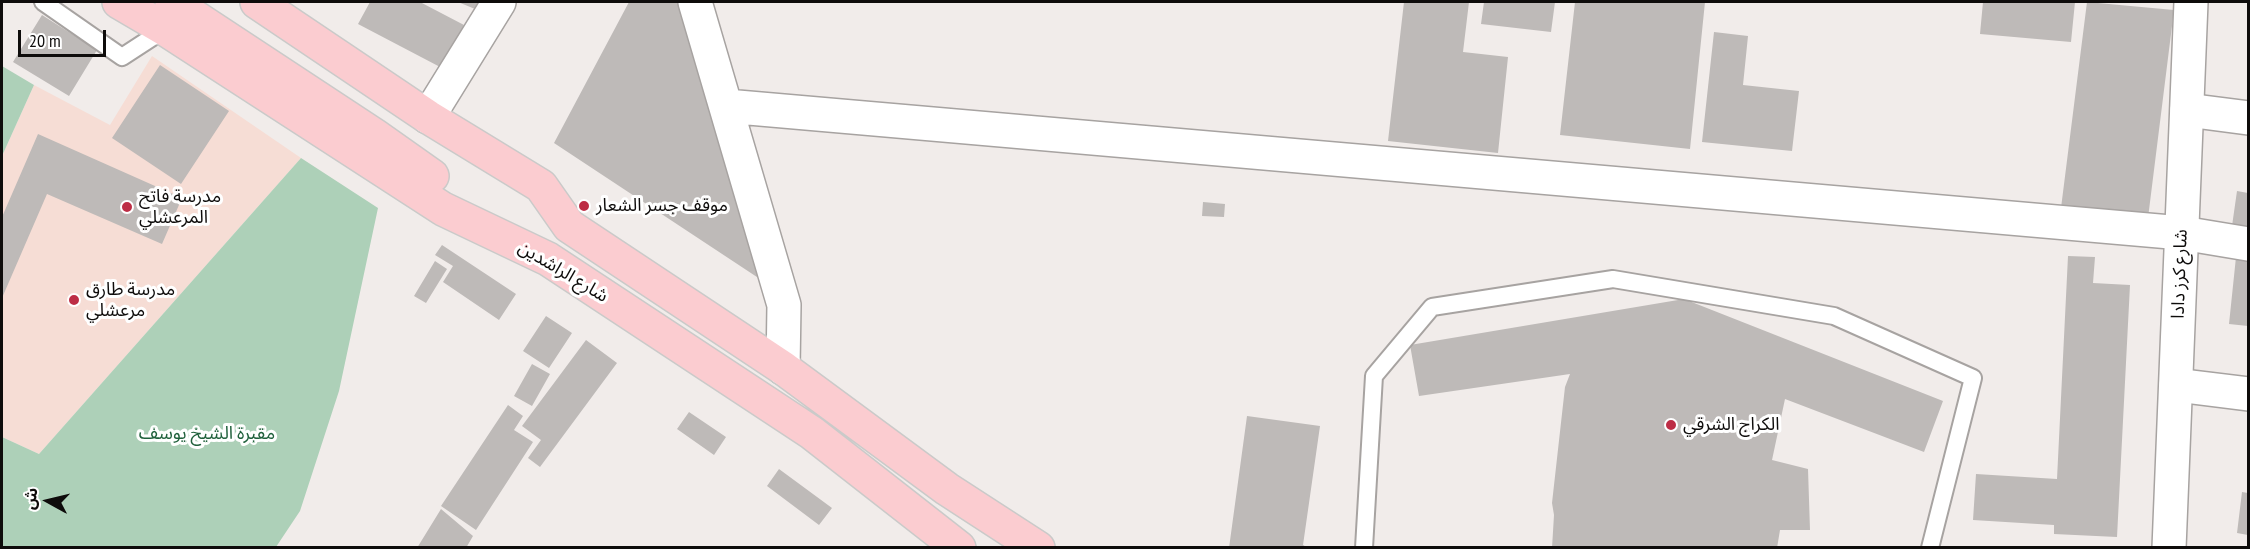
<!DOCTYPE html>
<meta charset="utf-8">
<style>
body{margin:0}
#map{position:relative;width:2250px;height:549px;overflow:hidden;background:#f1ecea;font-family:"PT Sans Narrow","Noto Sans Arabic",sans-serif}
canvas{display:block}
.frame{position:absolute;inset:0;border:3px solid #0e0c0b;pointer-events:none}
.north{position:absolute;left:18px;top:471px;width:60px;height:60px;-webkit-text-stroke:4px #fff;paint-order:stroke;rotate:278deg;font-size:16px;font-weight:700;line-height:24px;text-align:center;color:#0e0c0b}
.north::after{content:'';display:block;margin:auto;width:21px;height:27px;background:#0e0c0b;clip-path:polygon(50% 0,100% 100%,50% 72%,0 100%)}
.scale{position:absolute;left:18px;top:30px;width:88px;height:27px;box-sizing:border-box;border:3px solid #0e0c0b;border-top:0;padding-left:8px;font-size:18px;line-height:21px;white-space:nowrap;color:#0e0c0b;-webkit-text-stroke:4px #fff;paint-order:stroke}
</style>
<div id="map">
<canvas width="2250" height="549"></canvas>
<div class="frame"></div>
<div class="north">ش</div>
<div class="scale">20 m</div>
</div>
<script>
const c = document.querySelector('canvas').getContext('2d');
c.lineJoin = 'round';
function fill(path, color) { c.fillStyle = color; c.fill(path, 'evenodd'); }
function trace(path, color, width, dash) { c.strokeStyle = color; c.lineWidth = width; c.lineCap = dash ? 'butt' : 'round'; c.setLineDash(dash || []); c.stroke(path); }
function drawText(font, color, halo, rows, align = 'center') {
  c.font = font + ' "PT Sans Narrow","Noto Sans Arabic",sans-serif'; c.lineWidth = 6; c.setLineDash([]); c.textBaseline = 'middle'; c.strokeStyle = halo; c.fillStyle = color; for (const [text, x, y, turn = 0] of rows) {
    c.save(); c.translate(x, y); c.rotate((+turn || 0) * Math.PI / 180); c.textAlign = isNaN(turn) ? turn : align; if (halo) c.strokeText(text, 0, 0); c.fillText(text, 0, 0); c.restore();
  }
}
fill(new Path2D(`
 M152,56L301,158L39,454L2,437V156L34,85L110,125Z`), '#f6ddd5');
fill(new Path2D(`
 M2,66L34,85L2,156Z
 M301,158L378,208L339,391L300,511L276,547H2V437L39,454Z`), '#add0b8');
fill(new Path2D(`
 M370,2H420L464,25L442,68L358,24Z
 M458,2H479L475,9Z
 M629,2H685L763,281L554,143Z
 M1404,2H1469L1463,52L1508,57L1498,153L1388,141Z
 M1484,2H1555L1551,32L1481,24Z
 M1575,2H1705L1690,149L1560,135Z
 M1983,2H2075L2071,42L1980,34Z
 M2087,2L2174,10L2148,218L2061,208Z
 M42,15L97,50L69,96L13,62Z
 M1714,32L1748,36L1743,85L1799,91L1792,151L1702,142Z
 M160,65L229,111L181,184L112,138Z
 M38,134L182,198L162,244L47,194L2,298V217Z
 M2237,191L2248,193V235L2231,233Z
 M1203,202L1225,204L1224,217L1202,216Z
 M442,245L516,294L499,320L443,282L453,266L435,255Z
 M2068,256L2095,257L2093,283L2130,285L2117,537L2054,534V525L1973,520L1976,474L2057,479Z
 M2236,257L2248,258V326L2229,324Z
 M435,261L447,269L426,303L414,296Z
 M1684,299L1943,401L1924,452L1785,399L1772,460L1808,469L1810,530H1780L1777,548H1552L1554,515L1552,503L1565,387L1570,374L1419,396L1410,345Z
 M546,316L572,333L549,368L523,351Z
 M586,340L617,363L540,467L528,458L541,440L522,426Z
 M532,364L550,374L532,406L514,396Z
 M508,405L523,416L514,430L533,442L476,530L441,506Z
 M689,412L726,437L714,455L677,429Z
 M1247,416L1320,426L1303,545L1308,548H1229Z
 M779,469L832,508L819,525L767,486Z
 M2242,492L2248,493V535L2237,533Z
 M441,509L473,536L466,548H417Z`), '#bebab8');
const lane = new Path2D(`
 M43,2L122,57L165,29
 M1364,548L1374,376L1432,307L1613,279L1834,316L1973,378L1930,548`);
const street = new Path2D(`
 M695,2L784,305L783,368
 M726,106L2182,233L2248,244
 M2187,110L2248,118
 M2176,385L2248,394`);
const secondary = new Path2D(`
 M428,117L499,2
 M2169,548L2191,2`);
const primary = new Path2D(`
 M119,2L165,29L443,209L548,259L812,433L959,548
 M172,2L374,135L432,176
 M257,2L428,117L541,186L569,226L783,368L947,489L1038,548`);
trace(lane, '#a7a3a1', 20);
trace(street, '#a7a3a1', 36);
trace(secondary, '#a7a3a1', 36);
trace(primary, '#cacac9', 36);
trace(lane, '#fff', 16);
trace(street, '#fff', 33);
trace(secondary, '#fff', 33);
trace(primary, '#fbccd0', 33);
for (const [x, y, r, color] of [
 [584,206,6,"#bd2d45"],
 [127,207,6,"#bd2d45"],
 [74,300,6,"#bd2d45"],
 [1671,425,6,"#bd2d45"]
]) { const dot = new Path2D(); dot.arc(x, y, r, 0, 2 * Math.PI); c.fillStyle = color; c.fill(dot); trace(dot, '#fff', 2); }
drawText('18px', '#0e0c0b', '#fff', [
 ["مدرسة فاتح",139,197],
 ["المرعشلي",139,218],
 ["موقف جسر الشعار",596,206],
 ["مدرسة طارق",86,290],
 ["مرعشلي",86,311],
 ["الكراج الشرقي",1683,425]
], 'left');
drawText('18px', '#0e0c0b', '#fff', [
 ["شارع الراشدين",563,272,31],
 ["شارع كرز دادا",2180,274,-88]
]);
drawText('18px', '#20613c', '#fff', [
 ["مقبرة الشيخ يوسف",207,434]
]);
</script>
